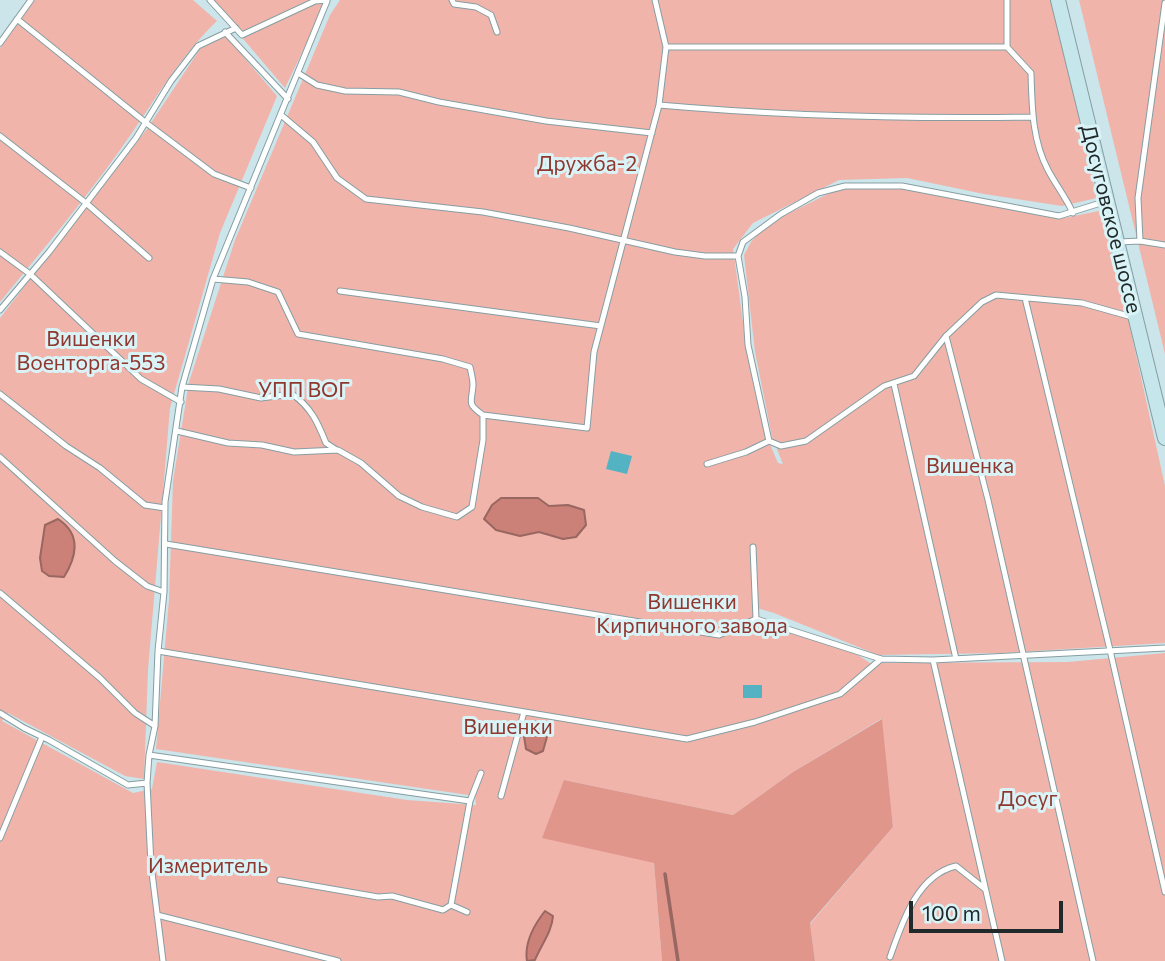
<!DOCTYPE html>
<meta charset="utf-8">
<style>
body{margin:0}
#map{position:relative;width:1165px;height:961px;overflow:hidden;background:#cbe5ea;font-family:Commissioner,sans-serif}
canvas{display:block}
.scale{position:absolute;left:909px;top:901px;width:154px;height:32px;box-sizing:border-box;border:4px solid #202a2b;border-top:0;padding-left:9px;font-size:21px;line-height:24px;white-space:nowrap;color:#202a2b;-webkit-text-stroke:5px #d9f3f7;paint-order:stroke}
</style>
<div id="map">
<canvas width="1165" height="961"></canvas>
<div class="scale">100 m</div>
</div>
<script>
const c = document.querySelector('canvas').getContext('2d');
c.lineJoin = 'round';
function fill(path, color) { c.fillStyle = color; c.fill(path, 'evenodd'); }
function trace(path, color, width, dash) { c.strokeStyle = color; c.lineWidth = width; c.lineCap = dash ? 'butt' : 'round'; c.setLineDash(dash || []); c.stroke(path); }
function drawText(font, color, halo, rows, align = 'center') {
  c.font = font + ' Commissioner,sans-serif'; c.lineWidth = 6; c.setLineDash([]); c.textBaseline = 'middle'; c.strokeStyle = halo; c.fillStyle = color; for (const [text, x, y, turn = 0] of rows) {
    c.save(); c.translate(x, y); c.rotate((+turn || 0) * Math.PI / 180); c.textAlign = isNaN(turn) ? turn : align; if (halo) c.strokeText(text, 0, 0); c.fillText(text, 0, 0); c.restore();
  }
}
fill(new Path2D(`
 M35,0H193L217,21C178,58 151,107 120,150C82,203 41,252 0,302V48Z
 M210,0H327L285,88Z
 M340,0H1053L1097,198L1062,206L984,194L907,178L839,180L753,223L733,249C744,322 748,396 778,463L783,464L772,437L755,352L744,255L751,242L767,224L838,189L907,188L1064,218L1104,210L1165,486V643L1002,653L878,655L774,613L753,607V622L772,623L858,655L870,663L1068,662L1165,653V961H815L810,924L893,827L881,719L793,772L733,815L564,780L654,862L662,961H0V318L147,129L200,49L225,35L277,96L220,233L170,408L148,670L144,779L125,776L8,713L2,721L133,793L152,789L157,762L407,800L476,805L475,796L156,749L169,600L173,481L189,382L235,240L330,15Z
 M1079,0H1165V354Z`), '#f1b4ab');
fill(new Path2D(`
 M882,719L893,827L810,923L815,961H662L654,863L542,838L564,780L733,815L793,772Z`), '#e1968c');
const water = new Path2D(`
 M501,498H538L549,506L568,505L584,510L586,525L576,537L563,539L539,532L520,536L496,530L484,519L492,505Z
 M58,519C81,534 77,556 64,577L49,576L42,571L40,558L45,525Z
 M539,721L550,726L543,751L536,754L526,749L523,730L528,723Z
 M545,911L553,916C552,932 541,945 535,960L527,961C524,943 534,925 545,911Z`);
fill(water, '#cb8178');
trace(water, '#986761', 2);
trace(new Path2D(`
 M665,874L678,961`), '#986761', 3.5);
fill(new Path2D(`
 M611,451L632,456L627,474L606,469Z
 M743,685H762V698H743Z`), '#53b3c3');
const service = new Path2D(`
 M210,0L242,35L315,1L327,0
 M452,0L454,4L476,7L491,15L497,32
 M17,19L145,122L214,174L251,188
 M225,32L288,99
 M0,43L31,0
 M666,47H1007V0
 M1007,47L1031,73C1032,106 1032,140 1048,170C1056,185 1066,198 1073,213
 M298,73L317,85L345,91L399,92L439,102L546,121L652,133
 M659,105C783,116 907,119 1032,117
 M281,115L313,142L337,178L366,199L483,212L569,228L675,252L705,256H738
 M0,136L86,203L149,258
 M1107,201L1059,216L902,186H845L818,193L781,214L743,242L738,256L745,297L748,345L769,441L781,446L806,441L884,386L914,376L946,336L982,302L996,295L1082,303L1132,317
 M1140,241L1138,198L1165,3
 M1119,242L1140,241L1165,245
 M0,252L30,274L141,379L181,402
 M213,279L248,282L278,292L298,334L443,359L470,367C471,372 473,379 473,385C472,403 466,403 483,415
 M340,291L601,326
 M1025,298L1110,650L1165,892
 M0,310L49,252L136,138L171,81L198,46L236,28
 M946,336L988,500L1093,961
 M894,384L956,659
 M182,387L219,389L261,398L292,394C311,407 318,423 326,443L335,449
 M0,394L66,446L100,468L145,505L165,508
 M177,431L228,443L262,445L294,452L338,450L361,463L399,496L422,507L457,517L472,507L483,440V415L587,428L594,352L659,105L666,47L655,0
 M0,457L115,561L147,586L164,592
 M707,464L746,452L769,441
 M166,544L719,635L756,619L881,659L933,660
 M753,547L756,619
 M0,593L100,678L135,713L155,726
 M158,651L687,739L755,722L840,694L881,659
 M0,713L24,728L49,740L128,785L147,783
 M149,755L470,801L481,773
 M501,796L524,712
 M0,838L42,737
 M151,865L207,872
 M280,880L378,897L392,896L443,910L451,905
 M467,912L451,905L470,801
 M157,915L338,961
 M890,957C902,923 917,875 956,866L985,889
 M163,961L151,865L147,783L149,755L155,726L158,651L164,592L165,502L182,387L213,279L327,1
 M1002,961L933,660L1165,648`);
const secondary = new Path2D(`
 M1058,0L1165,438`);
trace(service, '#869ea2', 7);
trace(secondary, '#869ea2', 16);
trace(service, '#fff', 5);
trace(secondary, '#c5e6eb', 14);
drawText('21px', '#90372f', '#d9f3f7', [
 ["Дружба-2",587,164],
 ["Вишенки",91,339],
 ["Военторга-553",91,363],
 ["УПП ВОГ",304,390],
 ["Вишенка",970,466],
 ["Вишенки",692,602],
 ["Кирпичного завода",692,626],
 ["Вишенки",508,727],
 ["Досуг",1028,799],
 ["Измеритель",208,866]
]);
drawText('21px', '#202a2b', '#d9f3f7', [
 ["Досуговское шоссе",1111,219,76]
]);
</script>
